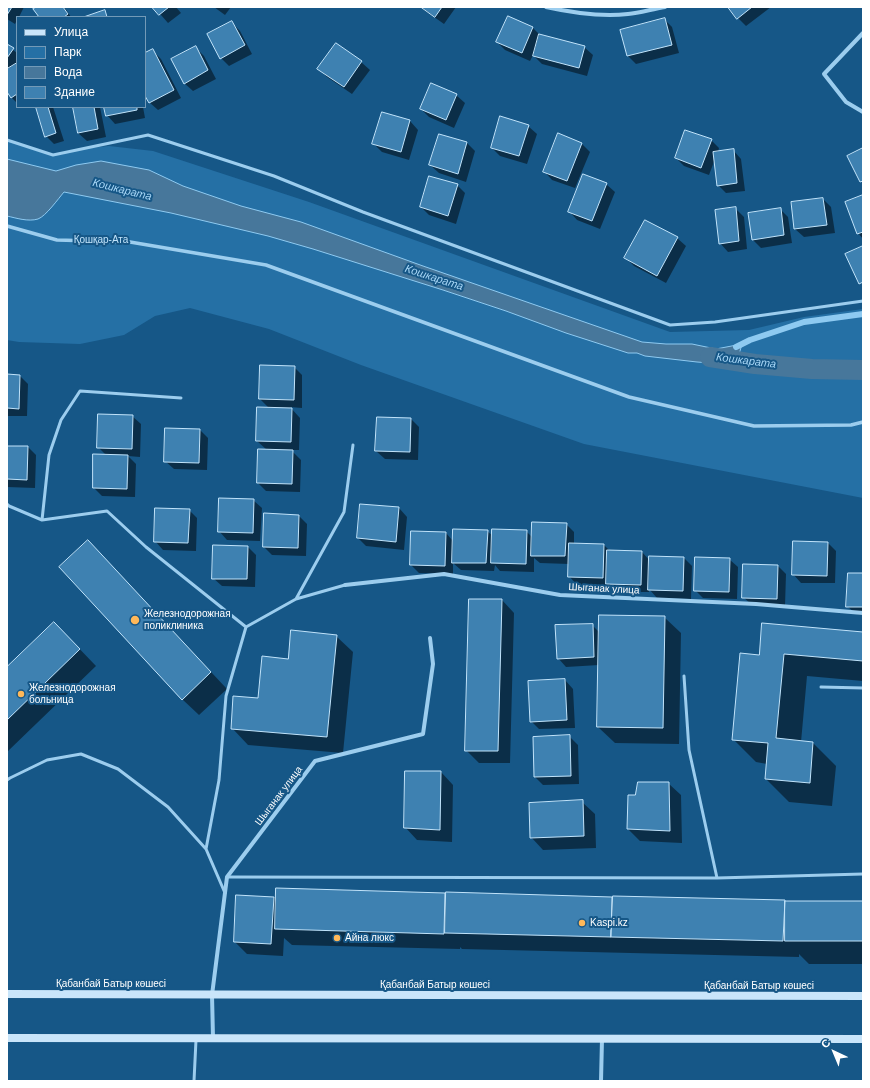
<!DOCTYPE html>
<meta charset="utf-8">
<style>
body{margin:0}
#map{position:relative;width:870px;height:1088px;overflow:hidden;background:#165787;font-family:Helvetica,sans-serif}
canvas{display:block}
.frame{position:absolute;inset:0;border:8px solid #fff;pointer-events:none}
.legend{position:absolute;left:16px;top:16px;width:130px;height:92px;box-sizing:border-box;background:#165787;border:1px solid #739ab7;margin:0;padding:5px 7px;list-style:none;font-size:12px;color:#fff}
.legend li{display:flex;align-items:center;gap:8px;height:20px}
.legend b{width:20px;border:1px solid #739ab7}
.north{position:absolute;left:814px;top:1032px;width:40px;height:40px;-webkit-text-stroke:3px #165787;paint-order:stroke;rotate:316deg;font-size:11px;font-weight:700;line-height:16px;text-align:center;color:#fff}
.north::after{content:'';display:block;margin:auto;width:14px;height:18px;background:#fff;clip-path:polygon(50% 0,100% 100%,50% 72%,0 100%)}
</style>
<div id="map">
<canvas width="870" height="1088"></canvas>
<div class="frame"></div>
<ul class="legend">
<li><b style="height:5px;background:#c9e5fa"></b>Улица</li>
<li><b style="height:11px;background:#2570a5"></b>Парк</li>
<li><b style="height:11px;background:#47779b"></b>Вода</li>
<li><b style="height:11px;background:#3e81b1"></b>Здание</li>
</ul>
<div class="north">С</div>
</div>
<script>
const c = document.querySelector('canvas').getContext('2d');
c.lineJoin = 'round';
function fill(path, color) { c.fillStyle = color; c.fill(path, 'evenodd'); }
function trace(path, color, width, dash) { c.strokeStyle = color; c.lineWidth = width; c.lineCap = dash ? 'butt' : 'round'; c.setLineDash(dash || []); c.stroke(path); }
function drawText(font, color, halo, rows, align = 'center') {
  c.font = font + ' Helvetica,sans-serif'; c.lineWidth = 4; c.setLineDash([]); c.textBaseline = 'middle'; c.strokeStyle = halo; c.fillStyle = color; for (const [text, x, y, turn = 0] of rows) {
    c.save(); c.translate(x, y); c.rotate((+turn || 0) * Math.PI / 180); c.textAlign = isNaN(turn) ? turn : align; if (halo) c.strokeText(text, 0, 0); c.fillText(text, 0, 0); c.restore();
  }
}
fill(new Path2D(`
 M7,140L53,155L79,149L109,146L153,151L309,202L670,332L749,330L804,317L863,309V498L584,444L361,365L269,329L190,308L155,316L124,335L80,344L19,342L7,340Z`), '#2570a5');
const water = new Path2D(`
 M7,159L56,171L76,165L101,161L149,170L183,186L241,206L301,222L423,266L642,342L666,344H692L716,349L742,344L736,365L697,362L645,356L637,353H628L566,333L506,311L443,290L313,249L268,236L171,213L64,192C58,199 46,216 38,219C28,222 16,218 7,216Z`);
fill(water, '#47779b');
trace(water, '#8ecaf1', 1);
fill(new Path2D(`
 M7,7H24L19,17H17V20L15,24L7,19Z
 M38,7H64L71,17H40Z
 M154,7H176L181,13L168,23Z
 M214,7H231L225,15Z
 M420,7H456L444,24Z
 M729,7H771L746,26L738,18Z
 M664,19L672,27L679,53L636,64L628,56L621,31Z
 M232,23L240,31L252,54L229,66L221,58Z
 M533,28L540,35L584,47L593,55L587,76L542,64L533,55L530,61L505,50L497,42Z
 M336,44L361,62L370,70L352,94L327,77L319,69Z
 M7,45L17,53V103L11,97L7,90Z
 M196,48L204,56L216,79L193,91L184,83Z
 M152,50L161,59L181,98L158,110L149,102L145,94V54Z
 M456,95L465,103L454,128L429,117L421,109Z
 M37,107H53L64,141L54,144L46,136Z
 M74,107H100L106,137L87,141L78,133Z
 M105,107H143L145,118L115,124L107,115Z
 M382,113L410,121L418,130L409,160L382,152L373,143Z
 M528,126L537,134L527,164L500,156L492,148Z
 M440,135L467,143L475,151L466,182L439,173L430,165Z
 M711,140L719,148L718,152L733,150L741,159L745,191L726,193L718,185L715,159L709,175L684,166L676,158Z
 M582,144L590,152L575,188L552,180L544,171Z
 M606,184L615,192L600,229L577,220L569,211Z
 M457,185L465,193L456,224L429,215L421,207Z
 M863,197V239L858,233Z
 M823,199L831,207L835,233L804,237L795,229L792,203Z
 M735,208L744,217L747,249L728,252L720,243Z
 M780,209L788,217L792,243L761,248L753,240Z
 M646,221L677,238L686,246L666,283L634,266L626,258Z
 M294,367L302,375V408L290,407L300,418L299,450H291L301,460L300,492L266,491L258,483L267,450L257,441L270,409L260,399Z
 M7,375L20,376L28,384L27,416H7Z
 M132,416L141,424L140,457L128,456L136,464L135,497L102,496L94,488L106,455L98,447Z
 M411,419L419,427L418,460L385,459L376,451Z
 M200,430L208,438L207,470L174,469L165,461Z
 M7,447H28L36,455L35,488L7,487Z
 M253,500L262,508L260,541L227,540L219,531Z
 M361,505L399,508L407,517L404,550L366,546L358,538Z
 M189,510L197,518L196,551L163,550L155,541Z
 M299,516L307,524L306,556L272,555L264,547Z
 M566,524L574,532V544L604,545L610,551L642,552L650,561L684,558L692,566L691,599L657,598L649,589V592H616L609,585H577L569,576V564L540,563L534,558V572L500,571L495,565L494,571L461,570L453,563V574L419,573L411,565L446,533L453,541L487,531L493,536L526,531L532,537Z
 M828,543L836,551L835,583H801L793,574Z
 M248,547L256,555L255,587L222,586L213,578Z
 M104,558L227,689L199,715L182,699Z
 M729,559L738,567L737,599L703,598L695,590Z
 M778,566L786,574L785,606L752,605L743,597Z
 M863,574V615L856,614L847,606Z
 M502,600L514,613L510,763H479L466,750Z
 M664,617L681,633L679,744L615,743L598,727L599,665L566,667L558,658L592,625L600,633Z
 M863,633V681L807,676L801,742L813,743L836,766L832,806L789,802L766,779L767,764L756,762L733,739L760,656Z
 M336,636L353,652L343,753L248,745L232,728L259,699L289,660Z
 M71,640L96,666L7,752V669Z
 M565,680L573,689L575,728L539,729L531,721Z
 M569,736L578,745L579,784L543,785L535,777Z
 M441,772L453,785L452,842L417,840L405,827Z
 M668,783L681,795L682,843L640,841L628,829L636,796Z
 M582,802L595,814L596,848L543,850L531,837Z
 M447,893L784,902H863V964H809L799,954V957L462,949L460,947V949L292,945L284,938L283,956L247,954L235,942L274,897L277,900L445,894L447,896Z`), '#0007');
trace(new Path2D(`
 M736,347L750,340L804,322L863,314`), '#8ecaf1', 6);
trace(new Path2D(`
 M710,357L755,364L812,369L863,370`), '#47779b', 20);
const building = new Path2D(`
 M7,7H12L7,15Z
 M37,7H63L68,14L64,17H39L33,9Z
 M152,7H169L159,15Z
 M421,7H442L435,17Z
 M728,7H752L737,19Z
 M105,10L107,17H84Z
 M508,16L533,27L522,53L496,42Z
 M665,18L672,45L627,56L620,30Z
 M232,21L245,45L220,59L207,34Z
 M539,34L585,46L579,68L533,56Z
 M336,43L362,61L344,87L317,69Z
 M7,44L14,48L7,58Z
 M196,46L208,70L184,84L171,59Z
 M153,49L174,90L149,103L145,96V53Z
 M17,63V94L11,98L7,92V69Z
 M431,83L457,94L446,120L420,109Z
 M36,107H48L56,133L45,137Z
 M73,107H94L98,129L78,133Z
 M104,107H137V110L106,116Z
 M382,112L410,120L401,152L372,144Z
 M500,116L529,125L519,156L491,148Z
 M685,130L712,139L701,168L675,158Z
 M558,133L582,143L567,181L543,172Z
 M439,134L467,142L458,174L429,165Z
 M863,148V181L860,182L847,156Z
 M734,149L737,183L717,186L713,152Z
 M583,174L607,183L592,221L568,212Z
 M429,176L458,184L448,216L420,207Z
 M863,195V232L857,234L845,202Z
 M823,198L827,225L794,229L791,202Z
 M736,207L739,241L719,244L715,210Z
 M781,208L784,235L752,240L748,213Z
 M645,220L678,237L657,276L624,258Z
 M863,246V282L859,284L845,254Z
 M260,365L295,366L294,400L259,399Z
 M7,374L20,375L19,409L7,408Z
 M257,407L292,408L291,442L256,441Z
 M98,414L133,415L132,449L97,448Z
 M377,417L411,418L410,452L375,451Z
 M165,428L200,429L199,463L164,462Z
 M7,446H28L27,480L7,479Z
 M258,449L293,450L292,484L257,483Z
 M93,454L128,455L127,489L93,488Z
 M219,498L254,499L253,533L218,532Z
 M360,504L399,507L396,542L357,538Z
 M155,508L190,509L188,543L154,542Z
 M264,513L299,515L298,548L263,547Z
 M532,522L567,523L565,556H531Z
 M453,529L488,530L486,563H452Z
 M492,529L527,530L526,564L491,563Z
 M411,531L446,532L445,566L410,565Z
 M88,540L211,672L182,700L59,567Z
 M793,541L828,542L827,576L792,575Z
 M569,543L604,544L603,578L568,577Z
 M213,545L248,546L247,579H212Z
 M607,550L642,551L641,585L606,584Z
 M649,556L684,557L683,591L648,590Z
 M695,557L730,558L729,592L694,591Z
 M743,564L778,565L777,599L742,598Z
 M848,573H863V607H846Z
 M469,599H502L498,751H465Z
 M599,615L665,616L663,728L597,727Z
 M54,622L80,649L7,720V667Z
 M762,623L863,632V661L784,654L776,738L813,742L810,783L765,779L768,743L732,740L740,653L759,655Z
 M593,624L594,657L557,659L555,625Z
 M291,630L337,635L327,737L231,729L233,696L258,698L262,656L288,659Z
 M565,679L567,720L530,722L528,681Z
 M570,735L571,776L534,777L533,737Z
 M405,771H441L440,830L404,828Z
 M638,782H669L670,831L627,829L628,795H635Z
 M583,800L584,836L530,838L529,803Z
 M276,888L445,893L444,934L275,929Z
 M446,892L612,897L611,937L445,933Z
 M236,895L274,897L271,944L234,942Z
 M613,896L785,900L783,941L611,937Z
 M785,901H863V941H785Z`);
fill(building, '#3e81b1');
trace(building, '#c1e3fa', 1);
trace(new Path2D(`
 M7,140L53,155L148,135L274,176L363,212L670,325L715,322L863,301
 M7,504L9,506L42,520L107,511L146,547L246,627L296,599L345,585
 M42,520L49,455L61,420L80,391L181,398
 M296,599L344,512L353,445
 M684,676L689,750L717,878
 M821,687L863,688
 M7,780L10,778L47,760L81,754L118,769L168,807L206,849
 M227,877L717,878L863,874
 M225,893L206,849L219,780L226,696L246,627
 M194,1081L196,1040`), '#9ccdee', 3);
trace(new Path2D(`
 M7,226L57,240L130,242L266,265L629,397L754,426L851,425L863,422`), '#9ccdee', 3.5);
trace(new Path2D(`
 M546,7C573,13 600,17 628,14C640,13 652,9 665,7
 M863,33L824,74L846,102L863,112
 M345,585L444,574L560,595L756,604L863,613
 M213,1038L212,995L227,877L315,761L423,734L433,664L430,638
 M601,1081L602,1039`), '#9ccdee', 4);
trace(new Path2D(`
 M7,994L863,996
 M7,1038L863,1039`), '#c9e5fa', 8);
for (const [x, y, r, color] of [
 [135,620,5,"#ffb859"],
 [21,694,4,"#ffb859"],
 [582,923,4,"#ffb859"],
 [337,938,4,"#ffb859"]
]) { const dot = new Path2D(); dot.arc(x, y, r, 0, 2 * Math.PI); c.fillStyle = color; c.fill(dot); trace(dot, '#165787', 1.5); }
drawText('10px', '#c1e3fa', '#165787', [
 ["Қошқар-Ата",101,240]
]);
drawText('10px', '#fff', '#165787', [
 ["Шыганак улица",604,589,3],
 ["Шыганак улица",279,796,-53],
 ["Қабанбай Батыр көшесі",111,984],
 ["Қабанбай Батыр көшесі",435,985],
 ["Қабанбай Батыр көшесі",759,986]
]);
drawText('10px', '#fff', '#165787', [
 ["Железнодорожная",144,614],
 ["поликлиника",144,626],
 ["Железнодорожная",29,688],
 ["больница",29,700],
 ["Kaspi.kz",590,923],
 ["Айна люкс",345,938]
], 'left');
drawText('italic 11px', '#a7d6f6', '#165787', [
 ["Кошкарата",122,190,14],
 ["Кошкарата",434,278,18],
 ["Кошкарата",746,361,7]
]);
</script>
